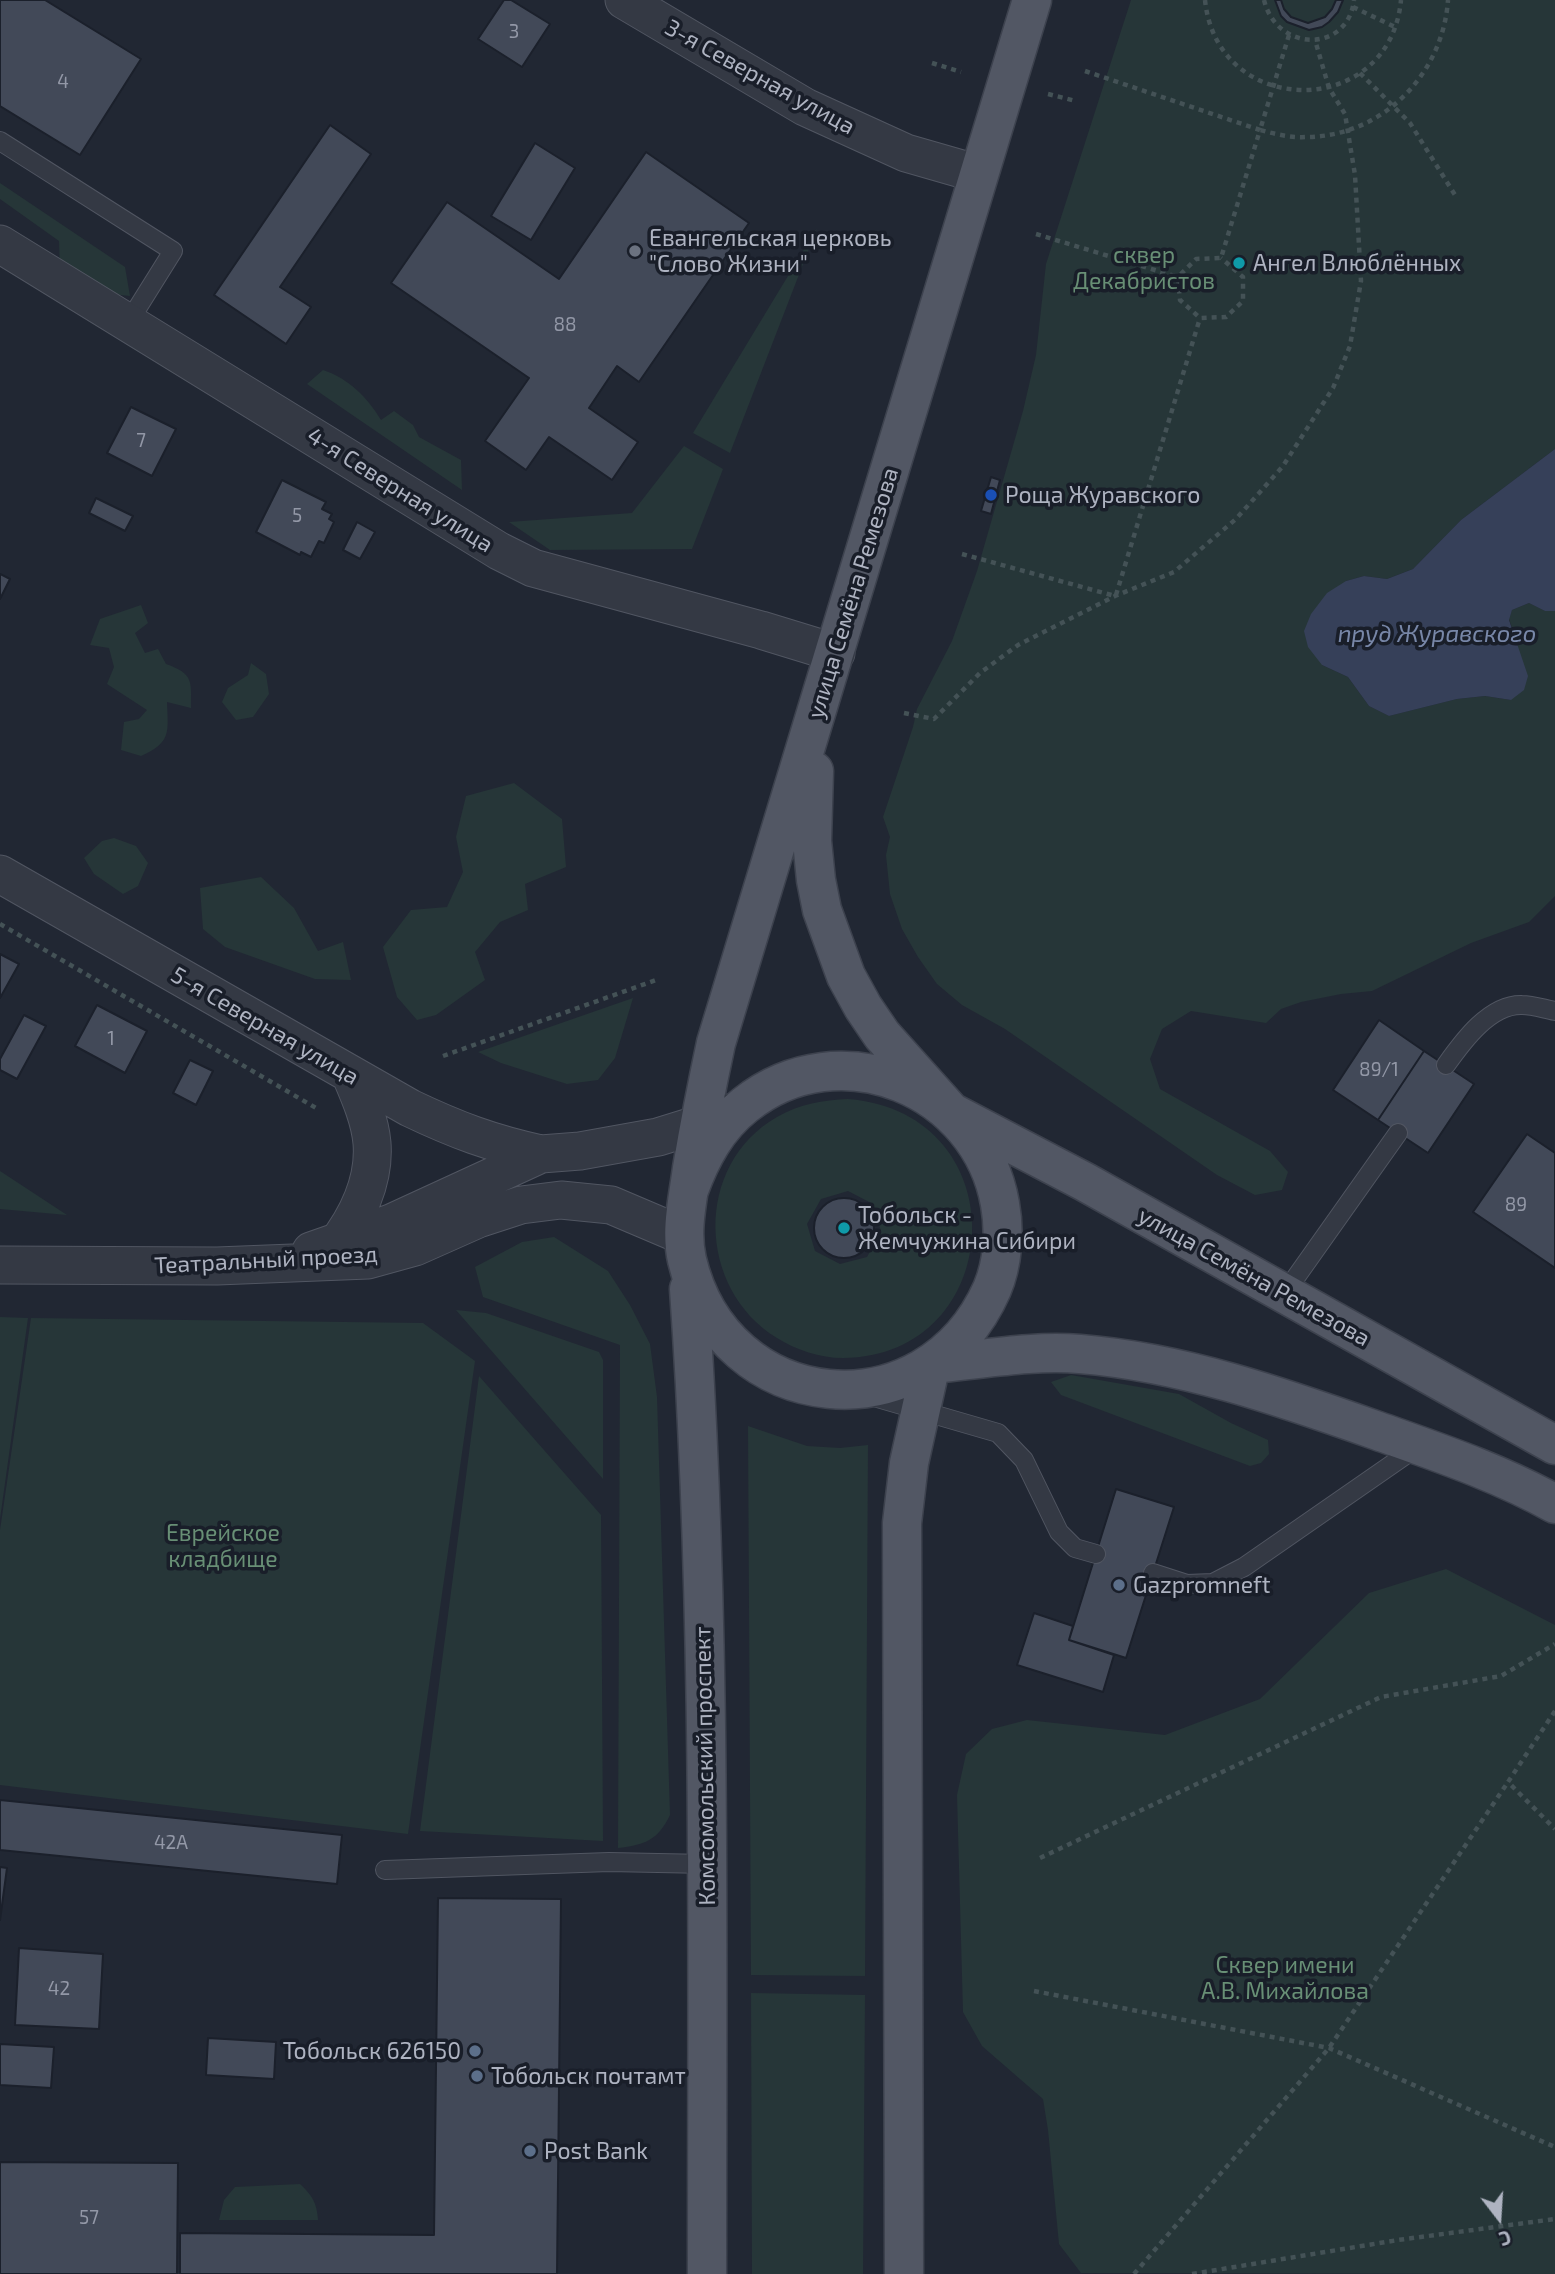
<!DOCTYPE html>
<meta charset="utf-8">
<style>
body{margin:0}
#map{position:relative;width:1555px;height:2274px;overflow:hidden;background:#212733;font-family:"Exo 2",sans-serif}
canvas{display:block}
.north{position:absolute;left:1464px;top:2183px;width:70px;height:70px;-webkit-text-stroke:5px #191e29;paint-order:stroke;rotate:163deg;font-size:19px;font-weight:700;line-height:28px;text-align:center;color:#aeb3c1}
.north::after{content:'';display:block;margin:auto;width:24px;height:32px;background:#aeb3c1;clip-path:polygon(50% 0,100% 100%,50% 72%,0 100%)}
</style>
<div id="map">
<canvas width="1555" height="2274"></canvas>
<div class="north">С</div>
</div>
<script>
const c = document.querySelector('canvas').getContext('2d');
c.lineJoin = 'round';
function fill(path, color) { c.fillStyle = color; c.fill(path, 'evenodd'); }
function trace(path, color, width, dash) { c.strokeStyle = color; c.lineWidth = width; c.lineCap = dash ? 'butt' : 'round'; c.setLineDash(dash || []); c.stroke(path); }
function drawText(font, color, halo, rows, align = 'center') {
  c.font = font + ' "Exo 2",sans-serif'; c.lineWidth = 7; c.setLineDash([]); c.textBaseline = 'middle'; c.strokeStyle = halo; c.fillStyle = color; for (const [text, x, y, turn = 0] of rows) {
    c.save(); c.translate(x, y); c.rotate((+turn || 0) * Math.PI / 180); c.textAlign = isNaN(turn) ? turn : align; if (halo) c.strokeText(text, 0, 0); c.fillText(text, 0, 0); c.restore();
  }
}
fill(new Path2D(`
 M1131,0H1555V449L1461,520L1413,569L1387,579L1364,576L1346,581L1322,665L1348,677L1369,706L1389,716L1457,699L1485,696L1511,700L1518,644L1509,619L1512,610L1529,603L1545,611H1555V896L1529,922L1471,943L1372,991L1341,994L1301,1002L1281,1009L1266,1023L1191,1011L1162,1029L1150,1059L1160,1089L1270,1151L1288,1172L1282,1190L1255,1195L1217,1175L1005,1029L962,1005L937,984L918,957L902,929L890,894L886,855L890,837L883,817L913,727L917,709L952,641L977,571L1023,411L1036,355L1046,264Z
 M0,183L125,267L130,296L102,293L60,271L59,241L0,199Z
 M817,228L730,453L693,433Z
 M323,370C348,378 368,398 381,420L394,411L413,425L419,437L461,460L462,490L307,384Z
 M684,446L723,469L692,549L550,550L509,522L632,513Z
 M141,605L148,623L135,633L145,653L158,649L166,664C194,674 191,681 191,708L167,702C168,732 172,742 141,756L121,750L124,722L139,719L147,710L107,684L114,667L109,648L90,645L100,619Z
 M251,663L266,674L269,694L253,717L236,720L222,702L228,688L248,675Z
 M514,783L562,819L566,867L525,884L528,910L500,922L475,952L485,980L436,1015L417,1020L397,997L383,947L411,910L447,907L463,872L456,837L466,796Z
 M114,838L136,846L148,863L138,886L123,894L94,874L84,858L102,841Z
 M261,877L294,908L318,951L343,942L351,980L315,979L225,947L203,929L200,888Z
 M633,998L615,1058L598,1080L567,1084L501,1063L478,1052Z
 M848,1099C1021,1113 1008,1357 843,1358C820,1358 796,1350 777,1338C697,1289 693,1165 777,1117C800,1104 823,1100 848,1099ZM848,1191L873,1204L881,1231L867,1257L840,1264L815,1251L807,1224L821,1199Z
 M0,1171L67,1215L0,1209Z
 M554,1237L608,1271L630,1305L650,1344L657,1397L670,1815C658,1840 645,1845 618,1848L620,1345L483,1297L475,1267L522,1242Z
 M456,1310L486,1313L599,1352L603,1360V1479Z
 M0,1317L28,1318L0,1519Z
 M31,1318L423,1323L475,1361L408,1834L0,1785V1530Z
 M1071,1375L1179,1394L1231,1423L1268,1440L1269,1454L1261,1463L1250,1466L1077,1401L1061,1395L1051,1382Z
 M479,1376L601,1515L603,1841L420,1831Z
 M748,1426L807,1446L840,1448L868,1445L865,1976L751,1975Z
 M1446,1569L1555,1625V2274L1081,2273L1059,2244L1048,2130L1043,2099L982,2046L963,2012L957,1795L966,1754L992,1729L1027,1720L1165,1735L1260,1699L1369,1593Z
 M751,1993L865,1995L863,2274H752Z
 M300,2184C312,2195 317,2203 318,2220H219L224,2200L235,2187Z`), '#263638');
fill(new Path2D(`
 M1555,449V611H1545L1529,603L1512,610L1509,620L1528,676L1524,690L1511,700L1485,696L1457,699L1389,716L1369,706L1348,677L1322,665L1308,647L1304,631L1311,614L1327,593L1346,581L1364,576L1387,579L1413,569L1461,520Z`), '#364059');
const building = new Path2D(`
 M0,0H45L141,59L80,155L0,106Z
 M504,0H511L550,24L522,67L478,39Z
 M1275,0H1281L1284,9L1291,17L1308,23L1325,17L1332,9L1336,0H1343L1338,12L1329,22L1322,27L1309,30L1287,22L1281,16Z
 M330,125L371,154L280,287L311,307L286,344L214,295Z
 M535,143L575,168L531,240L491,216Z
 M646,152L749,223L639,382L617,366L589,408L638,442L612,480L549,437L526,470L485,441L529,378L391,283L447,202L559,279Z
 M131,407L176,429L152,476L107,453Z
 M991,477L1000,480L991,514L981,511Z
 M282,480L326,502L322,509L332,514L329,519L334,522L324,543L319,541L311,557L301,552L300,555L256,532Z
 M96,498L133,516L125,531L89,513Z
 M357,522L375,532L360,559L343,550Z
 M0,574L10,579L0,599Z
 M0,954L19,964L0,998Z
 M97,1005L147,1031L125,1073L75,1046Z
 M24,1015L46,1026L17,1079L0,1070V1059Z
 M1379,1020L1424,1051L1378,1120L1333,1090Z
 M1424,1051L1474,1084L1428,1153L1378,1120Z
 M190,1060L213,1071L196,1105L173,1093Z
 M1527,1134L1555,1153V1268L1473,1212Z
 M814 1228a30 30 0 1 1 60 0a30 30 0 1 1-60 0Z
 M1116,1489L1174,1507L1126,1658L1069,1640Z
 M1034,1613L1073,1626L1069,1640L1114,1655L1103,1692L1017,1665Z
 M0,1800L342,1835L337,1884L0,1850Z
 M0,1867L7,1868L0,1920Z
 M438,1898L561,1899L557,2274H180V2233L434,2235Z
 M19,1948L103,1954L99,2029L15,2025Z
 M208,2038L276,2042L274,2079L206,2075Z
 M0,2044L54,2047L51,2088L0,2085Z
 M0,2162L178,2163L177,2274H0Z`);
fill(building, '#424958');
trace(building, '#1b202b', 2);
const lane = new Path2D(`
 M0,141L173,251L128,323
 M1446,1065C1463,1041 1490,1004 1522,1005C1533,1005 1544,1009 1555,1011
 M1284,1294L1398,1133
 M867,1395L998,1433L1024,1460L1059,1532L1075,1548L1096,1554
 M1153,1573L1187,1584L1213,1583L1244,1567L1417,1447
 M385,1870L609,1862L707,1864`);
const street = new Path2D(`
 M624,0L805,107L906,153L979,174
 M0,244L499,551L533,568L761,630L836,653
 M0,874L410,1108C456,1130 491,1143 541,1154
 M334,1247C357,1218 375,1181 372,1143C370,1120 360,1097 351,1076
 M311,1251L391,1223L541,1154L580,1151L658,1137L700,1124L724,1113
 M0,1265L217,1266L368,1260L415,1247L478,1219L521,1205L561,1200L611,1205L684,1236`);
const primary = new Path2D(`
 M814,771L812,841L816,880L822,910L846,976L863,1007L882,1035L951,1112L1085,1182L1555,1445
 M689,1190C701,1157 717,1127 745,1105C840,1029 980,1088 1000,1204C1005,1232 1003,1263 992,1289C926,1437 724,1417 687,1260C680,1230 688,1199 692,1168C699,1126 707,1085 716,1043L1032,0
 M689,1289C712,1616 707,1945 707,2274
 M904,2274L902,1523L909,1463L931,1364C980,1360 1031,1350 1080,1354C1182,1362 1282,1397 1378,1431C1437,1452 1500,1473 1555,1504`);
trace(lane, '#515662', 20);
trace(street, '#515662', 39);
trace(primary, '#3d424e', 41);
trace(new Path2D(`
 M1205,0C1217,120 1390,120 1401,0
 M1264,0C1277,53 1348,53 1354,0
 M1353,7L1395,27
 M1289,35L1260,130C1275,134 1291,138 1307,137C1383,136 1443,74 1448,0
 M932,63L961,72
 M1085,71L1260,130L1221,258L1196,259L1178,277
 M1360,73L1410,123L1455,195
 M1048,94L1076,101
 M1036,234L1178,277L1180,300L1200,318L1226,317L1243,301V277L1221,258
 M962,554L1115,596
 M1116,595L1200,318
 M904,713L934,719L980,673L1018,645L1115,596L1174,572L1236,519L1283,466L1333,388L1350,346L1361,281L1355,175L1345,114L1329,88L1315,40
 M0,924L316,1108
 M443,1056L659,979
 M1555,1711L1508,1782L1555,1829
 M1040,1858L1381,1697L1501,1676L1555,1644
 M1034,1991L1329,2048L1555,2147
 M1134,2274L1329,2048L1508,1782
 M1192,2274L1398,2240L1555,2219`), '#445256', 4.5, [5, 5]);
trace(lane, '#343944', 18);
trace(street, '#343944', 37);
trace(primary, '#525764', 38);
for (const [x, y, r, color] of [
 [635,251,7,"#6b7280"],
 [1239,263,7,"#0f9aa8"],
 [991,495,7,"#1a4fb4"],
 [844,1228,7,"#0f9aa8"],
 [1119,1585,7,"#5c6f8a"],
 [475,2051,7,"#5c6f8a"],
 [477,2076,7,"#5c6f8a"],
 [530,2151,7,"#5c6f8a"]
]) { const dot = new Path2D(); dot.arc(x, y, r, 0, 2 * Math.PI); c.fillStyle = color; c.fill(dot); trace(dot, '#191e29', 2.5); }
drawText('19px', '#9398a7', null, [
 ["3",514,32],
 ["4",63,82],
 ["88",565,325],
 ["7",141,441],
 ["5",297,516],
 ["1",111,1039],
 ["89/1",1379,1070],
 ["89",1516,1205],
 ["42А",171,1843],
 ["42",59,1989],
 ["57",89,2218]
]);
drawText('23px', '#aeb3c1', '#191e29', [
 ["3-я Северная улица",760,77,29],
 ["4-я Северная улица",400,490,32],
 ["улица Семёна Ремезова",853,593,-73],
 ["5-я Северная улица",265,1026,30],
 ["Театральный проезд",266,1260,-3],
 ["улица Семёна Ремезова",1254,1277,29],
 ["Комсомольский проспект",705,1766,-91]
]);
drawText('23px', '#aeb3c1', '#191e29', [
 ["Евангельская церковь",649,238],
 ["\"Слово Жизни\"",649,264],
 ["Ангел Влюблённых",1253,263],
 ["Роща Журавского",1005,495],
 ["Тобольск -",858,1215],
 ["Жемчужина Сибири",858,1241],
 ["Gazpromneft",1133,1585],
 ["Тобольск 626150",461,2051,"right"],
 ["Тобольск почтамт",491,2076],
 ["Post Bank",544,2151]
], 'left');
drawText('23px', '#688f75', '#191e29', [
 ["сквер",1144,255],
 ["Декабристов",1144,281],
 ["Еврейское",223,1533],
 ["кладбище",223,1559],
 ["Сквер имени",1285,1965],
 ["А.В. Михайлова",1285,1991]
]);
drawText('italic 24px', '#7887a8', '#191e29', [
 ["пруд Журавского",1437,634]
]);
</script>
